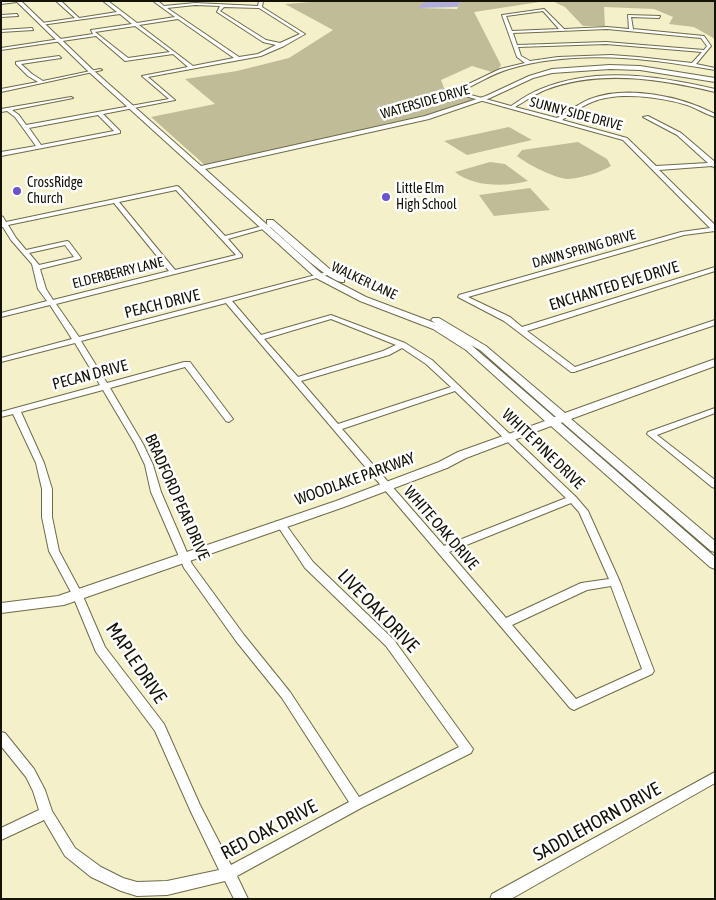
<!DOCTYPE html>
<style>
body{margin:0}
#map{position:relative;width:716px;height:900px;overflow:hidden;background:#f3f0ca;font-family:"Asap Condensed",sans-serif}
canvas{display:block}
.frame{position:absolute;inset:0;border:2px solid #141306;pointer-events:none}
</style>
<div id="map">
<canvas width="716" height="900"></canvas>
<div class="frame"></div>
</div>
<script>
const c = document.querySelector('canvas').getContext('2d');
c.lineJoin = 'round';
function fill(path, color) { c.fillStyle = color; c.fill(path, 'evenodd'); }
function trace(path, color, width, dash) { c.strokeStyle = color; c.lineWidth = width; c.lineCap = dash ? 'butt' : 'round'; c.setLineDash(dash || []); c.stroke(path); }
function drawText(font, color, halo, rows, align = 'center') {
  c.font = font + ' "Asap Condensed",sans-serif'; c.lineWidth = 5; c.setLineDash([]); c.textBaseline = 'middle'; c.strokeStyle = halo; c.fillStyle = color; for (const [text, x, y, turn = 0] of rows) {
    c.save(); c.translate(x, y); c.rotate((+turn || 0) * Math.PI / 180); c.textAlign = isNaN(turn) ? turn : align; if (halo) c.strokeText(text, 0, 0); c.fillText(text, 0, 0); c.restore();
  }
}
fill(new Path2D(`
 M324,1H425L419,8L457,9L461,1H546L474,12L501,65L495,73L472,66L441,80L444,88L480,100L434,116L207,167L151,117L215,104L185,79L237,71L289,58L333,30L285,4Z
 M552,1H715V39L694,27L669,24L673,17L654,9L604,7L605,26H583L565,7Z
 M509,127L532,140L467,155L444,141Z
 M578,142L607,159L611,166C600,173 581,178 568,179C556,179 527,164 517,156L522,150Z
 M490,162L505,164L528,181C506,187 473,187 455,172Z
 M530,188L550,210L494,216L479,195Z`), '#c0bc97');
fill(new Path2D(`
 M425,1H461L458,7L418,8Z`), '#b0add8');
const street = new Path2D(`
 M19,1L17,2L1,4V2Z
 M56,1H61L79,18L117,12L103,1H108L137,23L175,17L153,1H158L164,6L195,3L258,6L259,1H263L262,7L305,34L284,46L261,56L148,77L175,100L103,114L120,131V133L1,156V152L36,146L15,117L7,111L1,112V109L71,97L73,98L12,110L19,115L26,125L169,99L142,76L188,67L173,54L125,61L96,36L1,50V48L93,34L91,30L132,24L120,14L41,25L42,23L75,18ZM195,5L220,6L217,12L263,42L276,45L258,54L239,57L167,8ZM224,7L259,8L300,34L280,43L266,40L220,11ZM178,19L234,58L193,66L139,25ZM135,26L170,52L128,58L95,32ZM98,115L114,131L41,145L29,128Z
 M544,9L564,29L607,27L629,29L628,15L660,16L659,18L631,17L633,29L704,36L711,46L696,64L715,68V70C648,58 575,49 509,69C492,74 476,84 460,92L511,106C520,100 530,93 541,89C596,66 659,76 715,89V92C660,79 599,69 545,90C535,94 525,101 515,107L557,118C568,112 578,104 590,99C627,85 681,96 715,114V117C705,114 696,108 687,105C660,97 618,91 592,102C581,106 572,114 562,120L627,138L656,166L708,163L677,135L643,117L648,116L681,133L715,162V168L712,166L659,170L715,225V231L684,235L468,297L510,317L522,327L715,267V271L527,331L575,367L715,320V325L574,372H571L504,321L458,297L459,295L681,232L710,228L623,140L454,93V91L500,69L525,63L517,57L502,15ZM543,11L559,29L512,31L506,16ZM607,29L701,38L707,46L704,50L606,42L517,45L513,33ZM606,44L702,52L692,63L638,57L611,55L558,57L530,61L521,56L518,47Z
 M17,14L18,16L1,17V15Z
 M32,28L33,30L1,32V30Z
 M59,56L61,58L21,64L32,74L43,81L100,69L102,70L1,92V89L38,82L28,76L16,64V62Z
 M177,186L179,187L225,236L274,223L277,225L228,239L242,255V257L56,304L79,337L327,272H331V274L232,301L261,335L331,315L405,343L432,360L576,497L588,511L620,582L654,671L652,674L578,708L574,710L570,708L226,303L81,341L107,383L184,362H190L233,419L229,422L226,421L185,367L110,388L143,444L153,465L161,492L192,564L244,635L290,692L359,797L459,747L386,646L305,568L277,525L275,523L277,521H283L313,562L394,640L473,749L471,753L361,808L237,876L248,899H234L225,881L167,895L137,896L121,891L91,877L65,856L44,820L1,840V828L39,810L33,791L26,777L1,746V732L5,733L34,769L45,790L52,811L75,848L101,867L123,878L137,882L167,881L219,870L191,812L155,731L96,652L72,594L49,551L42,517V489L36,463L13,414L1,417V412L100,385L75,343L1,362V358L72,339L50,305L1,317V313L47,301L38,289L32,264L11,240L3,227H1V216L3,217L6,222ZM176,190L236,255L175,270L119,202ZM114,203L169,271L53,300L46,289L40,269L80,259L81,258L69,242L67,241L26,250L16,238L8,225ZM65,245L74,257L39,265L29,253ZM331,319L396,345L383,351L298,377L264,339ZM402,348L426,364L451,387L338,424L301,381L389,355ZM103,390L135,444L145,465L151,492L184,568L236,641L282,698L349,802L231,865L200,805L164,724L105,647L82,594L59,551L52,517V489L44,463L21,412ZM455,391L566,498L444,546L342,429ZM571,503L579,512L609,579L581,583L506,618L449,552ZM611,586L642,669L576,699L512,625L587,590Z
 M715,408V413L657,435L715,480V488L712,487L647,434L648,432Z
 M715,772V783L511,899H490L492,894Z`);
const secondary = new Path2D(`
 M16,1H21L93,70L201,166L425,116L486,96L529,76L552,69L610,65L640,66L715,78V82L640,70L610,69L552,73L533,78L490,98L429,119L205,169L322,274L366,297L435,323L431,320L433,318H439L486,346L565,413L715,359V366L571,419L715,541V552L711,551L562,422L561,423L715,557V569L710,567L551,426L466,458L447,468L344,507L64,605L1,613V603L58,596L336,501L439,462L458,452L545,421L466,350L433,329L360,301L316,278L89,72ZM471,345L480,350L556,417H554Z
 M267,220H273L332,271L344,278V282C330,284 280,235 267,224Z`);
trace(street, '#6e6b49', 2);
trace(secondary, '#6e6b49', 2);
fill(street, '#fff');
fill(secondary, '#fff');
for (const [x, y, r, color] of [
 [17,191,5,"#6d54cd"],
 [386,197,5,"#6d54cd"]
]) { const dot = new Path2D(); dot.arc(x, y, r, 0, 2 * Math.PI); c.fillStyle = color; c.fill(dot); trace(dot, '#fff', 2); }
drawText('14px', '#141306', '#fff', [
 ["WATERSIDE DRIVE",425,102,-16],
 ["SUNNY SIDE DRIVE",576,114,15],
 ["DAWN SPRING DRIVE",584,249,-16],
 ["ELDERBERRY LANE",118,273,-14],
 ["WALKER LANE",364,281,25]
]);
drawText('14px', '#141306', '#fff', [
 ["CrossRidge",27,183],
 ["Church",27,199],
 ["Little Elm",396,189],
 ["High School",396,205]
], 'left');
drawText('16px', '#141306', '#fff', [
 ["ENCHANTED EVE DRIVE",614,286,-17],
 ["PEACH DRIVE",162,304,-14],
 ["PECAN DRIVE",90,375,-15],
 ["WHITE PINE DRIVE",543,449,44],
 ["WOODLAKE PARKWAY",355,479,-20],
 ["BRADFORD PEAR DRIVE",177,497,66],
 ["WHITE OAK DRIVE",441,528,49]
]);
drawText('19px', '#141306', '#fff', [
 ["LIVE OAK DRIVE",378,611,46],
 ["MAPLE DRIVE",136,663,56],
 ["SADDLEHORN DRIVE",597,822,-29],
 ["RED OAK DRIVE",269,830,-28]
]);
</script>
